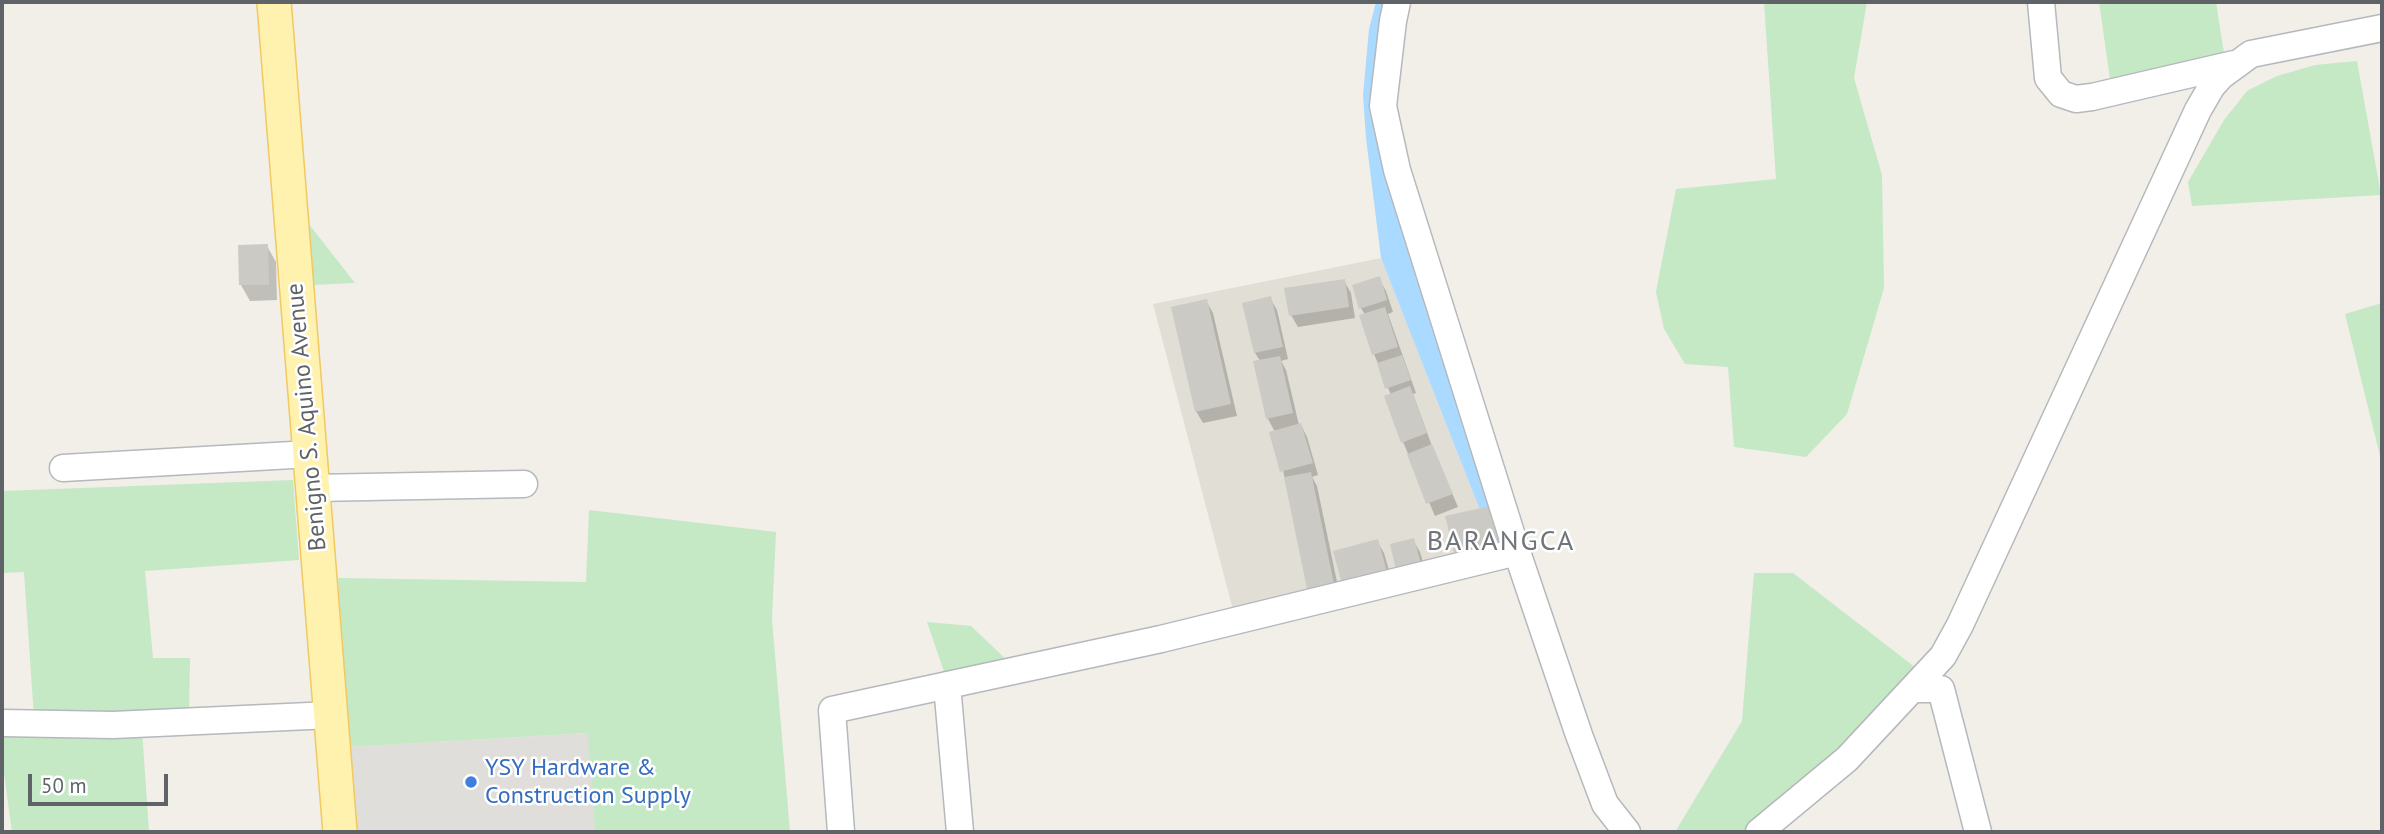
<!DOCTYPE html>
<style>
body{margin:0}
#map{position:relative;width:2384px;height:834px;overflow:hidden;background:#f1efe8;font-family:"PT Sans",sans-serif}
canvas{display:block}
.frame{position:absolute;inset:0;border:4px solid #5f6368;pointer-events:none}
.scale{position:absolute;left:28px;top:774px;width:140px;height:32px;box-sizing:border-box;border:4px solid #5f6368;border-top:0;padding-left:9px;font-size:21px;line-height:24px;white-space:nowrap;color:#5f6368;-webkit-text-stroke:5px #fff;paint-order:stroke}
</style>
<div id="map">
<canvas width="2384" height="834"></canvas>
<div class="frame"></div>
<div class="scale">50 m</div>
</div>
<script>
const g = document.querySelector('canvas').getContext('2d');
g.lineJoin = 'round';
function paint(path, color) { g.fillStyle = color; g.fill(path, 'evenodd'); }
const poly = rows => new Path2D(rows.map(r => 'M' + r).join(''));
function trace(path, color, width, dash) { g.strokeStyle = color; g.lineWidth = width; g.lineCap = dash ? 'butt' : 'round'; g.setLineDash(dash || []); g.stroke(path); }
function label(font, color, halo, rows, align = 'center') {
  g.font = font + ' "PT Sans",sans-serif'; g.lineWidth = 5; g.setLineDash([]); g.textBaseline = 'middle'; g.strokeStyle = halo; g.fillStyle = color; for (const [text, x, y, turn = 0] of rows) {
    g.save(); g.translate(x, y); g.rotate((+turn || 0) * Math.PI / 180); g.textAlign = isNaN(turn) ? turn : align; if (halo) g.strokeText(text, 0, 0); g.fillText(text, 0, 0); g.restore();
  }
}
const industrial = poly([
 [589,733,595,832,355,832,348,747]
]);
const education = poly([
 [1381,258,1494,546,1233,610,1153,304]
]);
const green = poly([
 [1764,2,1867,2,1854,78,1882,175,1884,288,1847,414,1806,457,1734,447,1728,367,1685,364,1664,329,1656,292,1676,189,1776,179],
 [2099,2,2216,2,2225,60,2111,86],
 [2357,61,2381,195,2192,206,2188,182,2224,120,2247,91,2277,76,2315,65],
 [308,223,355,283,313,285],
 [2382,303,2382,464,2345,314],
 [293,480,299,560,145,571,153,658,190,658,189,714,141,715,149,832,12,832,2,758,2,717,34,717,24,572,2,573,2,491],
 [589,510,776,532,772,619,790,832,595,832,588,733,348,747,338,578,586,582],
 [1754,573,1793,573,1916,668,1851,738,1746,832,1675,832,1742,721],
 [927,622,971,626,1012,665,947,680]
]);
const water = poly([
 [1376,2,1390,2,1374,112,1512,561,1494,546,1381,258,1366,138,1363,95,1369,29]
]);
const shadow = poly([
 [267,246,276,262,277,300,250,301,241,285],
 [1379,279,1386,291,1393,312,1388,314,1416,393,1413,394,1432,446,1458,507,1435,516,1403,442,1391,395,1374,354,1361,316,1365,315,1361,308],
 [1344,281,1351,293,1355,318,1298,327,1291,315],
 [1270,298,1277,310,1288,359,1281,361,1286,370,1299,425,1301,425,1307,437,1318,475,1312,477,1317,486,1340,596,1315,601,1308,589,1275,432,1268,419,1255,363,1261,362,1255,353],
 [1206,301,1213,313,1237,416,1203,423,1196,411],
 [1413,540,1420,552,1427,576,1405,582],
 [1377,541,1384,553,1393,584,1343,584]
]);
const building = poly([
 [268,244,269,285,239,285,238,245],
 [1380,276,1387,300,1359,309,1352,285],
 [1345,279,1349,307,1289,316,1284,288],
 [1271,296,1283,347,1254,353,1242,303],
 [1207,299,1231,404,1195,412,1171,307],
 [1385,307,1398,347,1372,355,1359,315],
 [1402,355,1411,380,1385,389,1377,363],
 [1280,356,1293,413,1266,419,1253,361],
 [1410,386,1427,433,1401,443,1384,396],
 [1301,423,1313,463,1280,472,1269,432],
 [1432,444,1453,494,1426,504,1407,454],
 [1311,472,1334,584,1307,589,1284,477],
 [1495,505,1507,543,1455,556,1445,516],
 [1414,538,1421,564,1396,570,1390,544],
 [1378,539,1387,572,1342,584,1333,551]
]);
const minor = poly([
 [1397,2,1393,21,1383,106,1397,170,1517,552,1579,735,1605,804,1627,832],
 [2041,2,2048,78,2061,94,2076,99,2092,97,2234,64],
 [63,468,310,454],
 [314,488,524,484],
 [947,685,960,832],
 [1913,689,1941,689,1978,832],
 [2,723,113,725,331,715],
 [841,832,832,710,1161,639,1517,552],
 [1759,832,1847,759,1943,656,1960,625,2198,110,2212,86,2221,76,2251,54,2382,28]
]);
const major = poly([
 [274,2,340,832]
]);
const markers = [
 [471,782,7,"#3f7fe0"]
];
const streetNames = [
 ["Benigno S. Aquino Avenue",307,417,-95]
];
const shopNames = [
 ["YSY Hardware &",485,768],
 ["Construction Supply",485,796]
];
const quarterNames = [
 ["BARANGCA",1501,542]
];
paint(industrial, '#e0deda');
paint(education, '#e1ded6');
paint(green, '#c5e8c5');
paint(water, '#aadaff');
paint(shadow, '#0003');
paint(building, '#cccac5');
trace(minor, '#b5b8bc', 29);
trace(major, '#f2c960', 36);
trace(minor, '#fff', 26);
trace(major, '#fff2af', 33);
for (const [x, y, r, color] of markers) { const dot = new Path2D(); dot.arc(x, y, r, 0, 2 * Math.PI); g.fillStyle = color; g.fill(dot); trace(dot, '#fff', 2.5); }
label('24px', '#5f6368', '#fff', streetNames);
label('24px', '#366cbe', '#fff', shopNames, 'left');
g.letterSpacing = '2px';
label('28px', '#70757a', '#fff', quarterNames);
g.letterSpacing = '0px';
</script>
